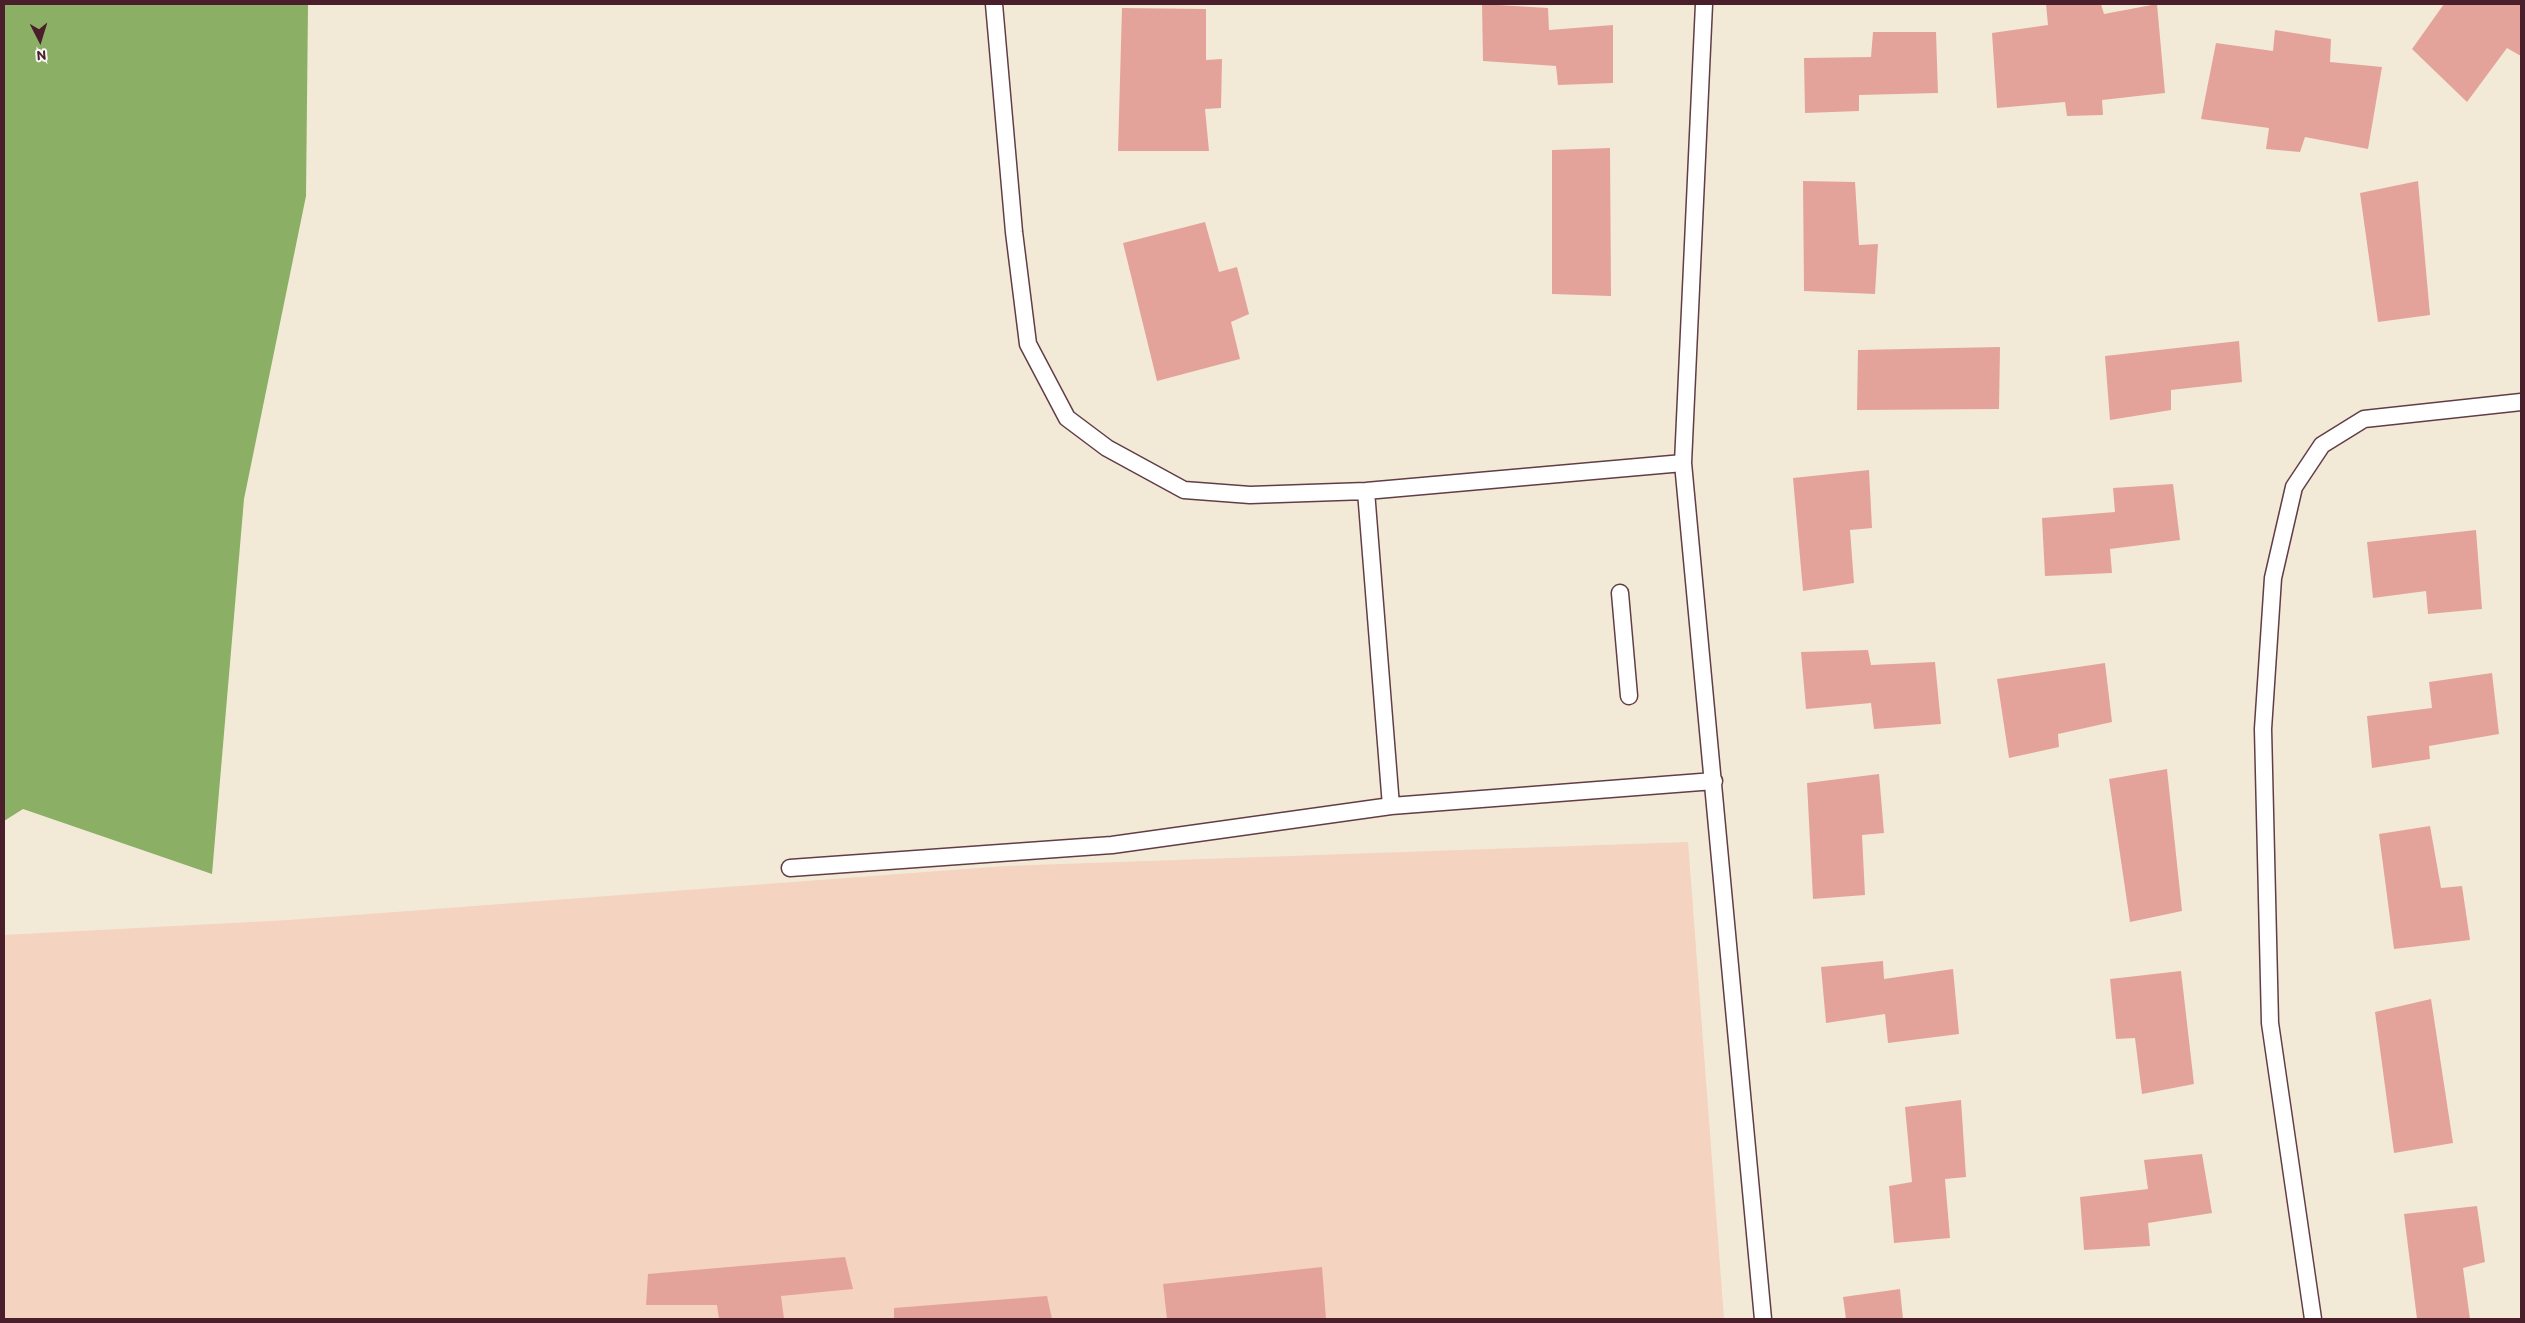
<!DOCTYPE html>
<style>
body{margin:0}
#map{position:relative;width:2525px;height:1323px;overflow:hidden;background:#f2ead7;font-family:Itim,sans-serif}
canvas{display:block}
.frame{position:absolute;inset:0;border:5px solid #4a1f2b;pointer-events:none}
.north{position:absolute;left:15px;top:15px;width:50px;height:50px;-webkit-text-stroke:4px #f6f6f2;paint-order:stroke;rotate:175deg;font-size:14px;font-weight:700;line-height:20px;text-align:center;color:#4a1f2b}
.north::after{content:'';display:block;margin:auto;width:18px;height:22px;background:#4a1f2b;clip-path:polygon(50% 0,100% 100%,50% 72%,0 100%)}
</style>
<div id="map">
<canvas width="2525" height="1323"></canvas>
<div class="frame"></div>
<div class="north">N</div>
</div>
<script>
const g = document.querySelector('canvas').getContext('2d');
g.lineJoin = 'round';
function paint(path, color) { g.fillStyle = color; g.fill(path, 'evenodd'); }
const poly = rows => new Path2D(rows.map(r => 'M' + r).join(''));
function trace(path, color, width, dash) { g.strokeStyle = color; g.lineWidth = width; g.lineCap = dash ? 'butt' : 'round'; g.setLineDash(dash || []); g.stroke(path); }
const built = poly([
 [1688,842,1724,1319,4,1319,4,935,289,920,1005,866]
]);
const forest = poly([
 [4,4,308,4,306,196,244,499,212,874,23,809,4,821]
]);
const building = poly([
 [1482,4,1548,8,1549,30,1613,25,1613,83,1558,85,1556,66,1483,61],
 [2046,4,2101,4,2104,14,2157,4,2165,93,2102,100,2103,115,2067,116,2065,102,1997,108,1992,33,2048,25],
 [2444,4,2521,4,2521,56,2507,48,2467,102,2412,49],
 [1122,8,1206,9,1206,60,1222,59,1221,108,1205,109,1209,151,1118,151],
 [2275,30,2331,39,2330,62,2382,67,2368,149,2305,137,2300,152,2266,149,2269,128,2201,119,2216,43,2273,51],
 [1873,32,1936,32,1938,93,1859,95,1859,111,1805,113,1804,58,1871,57],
 [1610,148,1611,296,1552,294,1552,150],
 [1803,181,1855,182,1859,245,1878,244,1875,294,1804,291],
 [2418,181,2430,315,2378,322,2360,193],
 [1205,222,1219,272,1237,267,1249,314,1231,322,1240,359,1157,381,1123,243],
 [2239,341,2242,382,2171,390,2171,410,2110,420,2105,356],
 [2000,347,1999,409,1857,410,1858,350],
 [1869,470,1872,528,1850,530,1854,583,1803,591,1793,478],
 [2173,484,2180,540,2110,549,2112,573,2045,576,2042,518,2115,512,2113,488],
 [2476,530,2482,609,2428,614,2426,591,2373,598,2367,542],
 [1868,650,1871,665,1935,662,1941,724,1874,729,1871,703,1806,709,1801,652],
 [2105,663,2112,722,2058,734,2059,747,2009,758,1997,679],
 [2492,673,2499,734,2429,746,2430,759,2372,768,2367,716,2432,708,2429,682],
 [2167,769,2182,911,2130,922,2109,779],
 [1879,774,1884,833,1862,835,1865,895,1813,899,1807,783],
 [2430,826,2441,888,2462,886,2470,940,2394,949,2379,834],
 [1883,961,1884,979,1953,969,1959,1034,1888,1043,1885,1014,1826,1023,1821,967],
 [2181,971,2194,1084,2142,1094,2135,1038,2116,1039,2110,979],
 [2431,999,2453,1143,2394,1153,2375,1012],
 [1961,1100,1966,1177,1945,1179,1950,1238,1894,1243,1889,1186,1912,1182,1905,1107],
 [2202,1154,2212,1213,2148,1223,2150,1246,2084,1250,2080,1197,2148,1189,2144,1160],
 [2477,1206,2485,1262,2463,1268,2470,1319,2417,1319,2404,1214],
 [845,1257,853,1289,781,1296,784,1319,719,1319,717,1305,646,1305,648,1274],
 [1322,1267,1326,1319,1167,1319,1163,1284],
 [1900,1289,1903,1319,1846,1319,1843,1297],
 [1047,1296,1052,1319,894,1319,894,1308]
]);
const lane = poly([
 [994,4,1014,232,1028,344,1067,418,1107,448,1184,490,1250,495,1366,491,1683,463],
 [1704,4,1683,463,1763,1319],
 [1366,491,1391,806],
 [1620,593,1629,696],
 [790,868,1112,845,1391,806,1714,781],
 [2313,1319,2270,1023,2263,729,2273,578,2294,487,2322,445,2364,419,2521,402]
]);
paint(built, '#f4d3c0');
paint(forest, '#8aaf65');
paint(building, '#e4a39a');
trace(lane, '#633d45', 19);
trace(lane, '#fff', 16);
</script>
